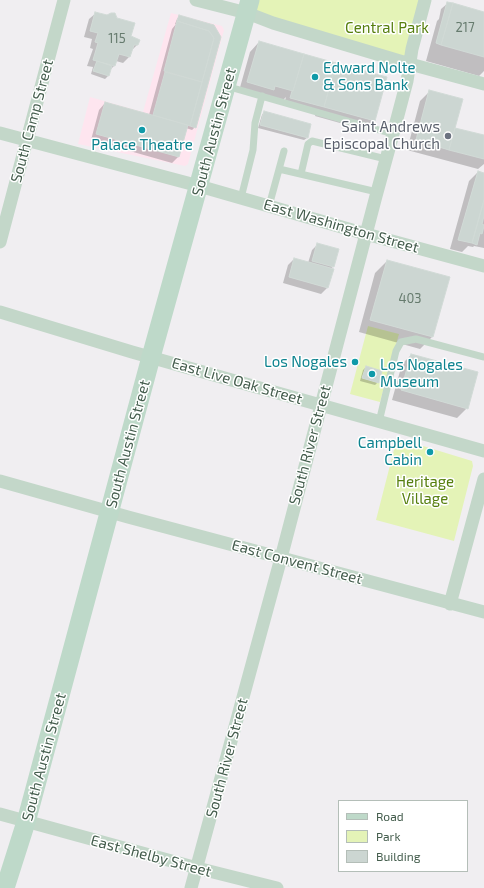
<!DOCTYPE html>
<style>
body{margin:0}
#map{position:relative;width:484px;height:888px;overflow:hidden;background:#f0eef1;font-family:"Exo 2",sans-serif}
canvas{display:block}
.legend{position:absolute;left:338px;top:800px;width:130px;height:72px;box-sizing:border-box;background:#fff;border:1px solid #b4beb8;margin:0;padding:5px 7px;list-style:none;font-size:12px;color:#445d4d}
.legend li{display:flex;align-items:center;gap:8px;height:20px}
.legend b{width:20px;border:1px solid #b4beb8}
</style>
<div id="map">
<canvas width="484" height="888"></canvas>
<ul class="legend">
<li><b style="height:5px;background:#bed9c9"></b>Road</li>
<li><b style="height:11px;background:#e4f3b7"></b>Park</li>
<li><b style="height:11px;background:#ccd6d2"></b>Building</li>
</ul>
</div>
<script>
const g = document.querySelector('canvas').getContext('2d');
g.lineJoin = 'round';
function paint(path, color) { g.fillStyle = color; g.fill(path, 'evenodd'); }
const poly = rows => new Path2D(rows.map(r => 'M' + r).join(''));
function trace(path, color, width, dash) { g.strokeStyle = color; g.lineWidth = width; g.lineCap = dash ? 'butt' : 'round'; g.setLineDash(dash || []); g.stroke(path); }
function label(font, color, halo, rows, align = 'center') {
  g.font = font + ' "Exo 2",sans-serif'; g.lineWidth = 3; g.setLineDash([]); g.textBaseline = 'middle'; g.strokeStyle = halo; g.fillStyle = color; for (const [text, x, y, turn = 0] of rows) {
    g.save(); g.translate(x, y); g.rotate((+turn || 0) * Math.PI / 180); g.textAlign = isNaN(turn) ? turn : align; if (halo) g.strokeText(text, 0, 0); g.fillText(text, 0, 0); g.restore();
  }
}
const commercial = poly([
 [171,13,222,26,224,30,188,164,185,166,78,144,90,97,143,112]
]);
const green = poly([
 [250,0,425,0,410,64,247,13],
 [368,326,399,334,380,402,350,394],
 [397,438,472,461,473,466,454,541,376,520]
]);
const shadow = poly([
 [448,3,484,13,484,71,479,76,426,61,437,21,439,19,441,9],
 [96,13,130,36,137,45,131,51,129,57,123,63,116,61,114,66,110,70,108,76,105,79,91,74,93,67,87,66,93,49,90,48,92,39,84,37,89,19],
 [180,16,213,26,195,127,192,130,186,128,179,156,172,163,91,140,99,110,105,103,149,115,172,29,176,24,175,24,177,19],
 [259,42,374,121,365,130,315,116,316,113,284,104,286,97,283,100,239,91,250,52],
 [430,91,454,128,484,136,484,164,478,169,407,150,420,101],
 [264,112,307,138,304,140,258,128,262,115],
 [478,172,484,174,484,248,474,246,473,247,468,246,462,252,450,249,469,181],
 [318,244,333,267,330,269,332,270,327,288,321,294,283,283,288,265,294,259,308,263,312,250],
 [387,261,448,278,432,337,420,349,359,332,375,273],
 [411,355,467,408,457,418,392,400,402,364],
 [366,367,378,382,375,385,360,381,363,370]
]);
const building = poly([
 [447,2,453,3,441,45,436,43,447,2],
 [453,3,484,12,484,57,441,45,453,3],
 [95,12,107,15,111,13,115,13,117,18,135,23,131,36,140,40,138,45,134,45,130,57,119,54,115,66,93,60,98,43,95,42,98,33,90,31,95,12],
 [179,15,214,25,221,37,196,128,190,126,214,38,209,31,177,21,179,15],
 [177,21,209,31,214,38,202,82,164,71,177,21],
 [259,41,304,54,293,91,275,86,274,90,247,82,259,41],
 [304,54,336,63,324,107,290,98,292,91,293,91,304,54],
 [97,61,112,66,109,76,93,71,97,61],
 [336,63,387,77,375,121,324,107,336,63],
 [165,72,202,82,190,126,153,115,165,72],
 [429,90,463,99,449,150,416,140,429,90],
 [105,102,188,125,179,157,96,134,105,102],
 [264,111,311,124,308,138,260,125,264,111],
 [455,128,484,135,484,159,449,150,455,128],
 [478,171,484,173,484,200,472,243,458,240,478,171],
 [484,200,484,216,482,224,484,225,484,226,482,234,480,233,477,245,472,243,484,200],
 [317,243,339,249,334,267,312,261,317,243],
 [294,258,334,269,328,288,289,277,294,258],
 [387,260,450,277,433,337,370,320,387,260],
 [411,354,478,372,468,409,401,390,411,354],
 [366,366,382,371,379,383,362,378,366,366]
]);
const lane = poly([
 [226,86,393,134],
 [279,169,377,192],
 [301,174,308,144,312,141,386,159],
 [241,198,253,150,255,123,262,96],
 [269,206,284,151],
 [379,422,396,351,401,342,416,339,484,357]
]);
const street = poly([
 [196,0,247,13,273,23,410,64,484,84],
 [0,133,199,186,366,234,484,266],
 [0,242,64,0],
 [0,312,132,352,484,451],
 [0,481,128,517,484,612],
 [450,604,484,479],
 [0,814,197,868,277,888],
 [191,888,281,558,376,196,393,134,407,81,412,49,425,0]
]);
const secondary = poly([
 [5,888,26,822,151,357,250,0]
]);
const markers = [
 [315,77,4,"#0f9aa8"],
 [142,130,4,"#0f9aa8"],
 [448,136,4,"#6b7280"],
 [355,362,4,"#0f9aa8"],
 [372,374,4,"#0f9aa8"],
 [430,452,4,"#0f9aa8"]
];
const numberNames = [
 ["217",465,28],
 ["115",117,39],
 ["403",410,299]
];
const parkNames = [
 ["Central Park",387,28],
 ["Heritage",425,482],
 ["Village",425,499]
];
const cultureNames = [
 ["Edward Nolte",323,68],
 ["& Sons Bank",323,85],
 ["Palace Theatre",142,145,"center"],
 ["Los Nogales",347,362,"right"],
 ["Los Nogales",380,365],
 ["Museum",380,382],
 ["Campbell",422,443,"right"],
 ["Cabin",422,460,"right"]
];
const streetNames = [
 ["South Camp Street",32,121,-75],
 ["South Austin Street",214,132,-75],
 ["East Washington Street",341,226,16],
 ["East Live Oak Street",237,381,16],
 ["South Austin Street",128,444,-75],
 ["South River Street",310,445,-75],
 ["East Convent Street",297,562,15],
 ["South Austin Street",44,757,-75],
 ["South River Street",227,758,-75],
 ["East Shelby Street",151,856,15]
];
const worshipNames = [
 ["Saint Andrews",440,127],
 ["Episcopal Church",440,144]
];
paint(commercial, '#fee5ef');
paint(green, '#e4f3b7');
paint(shadow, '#0003');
paint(building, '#ccd6d2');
trace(building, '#d1dad6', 1);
trace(lane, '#c3d7c9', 7);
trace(street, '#c3d7c9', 13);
trace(secondary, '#bed9c9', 19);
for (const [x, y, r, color] of markers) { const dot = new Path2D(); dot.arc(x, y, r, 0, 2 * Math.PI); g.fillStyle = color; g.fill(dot); trace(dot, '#fff', 1.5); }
label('13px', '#667b6e', null, numberNames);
label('15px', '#567f0e', '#fff', parkNames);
label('15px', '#0d838f', '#fff', cultureNames, 'left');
label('15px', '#445d4d', '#fff', streetNames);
label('15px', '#5b616d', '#fff', worshipNames, 'right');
</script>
